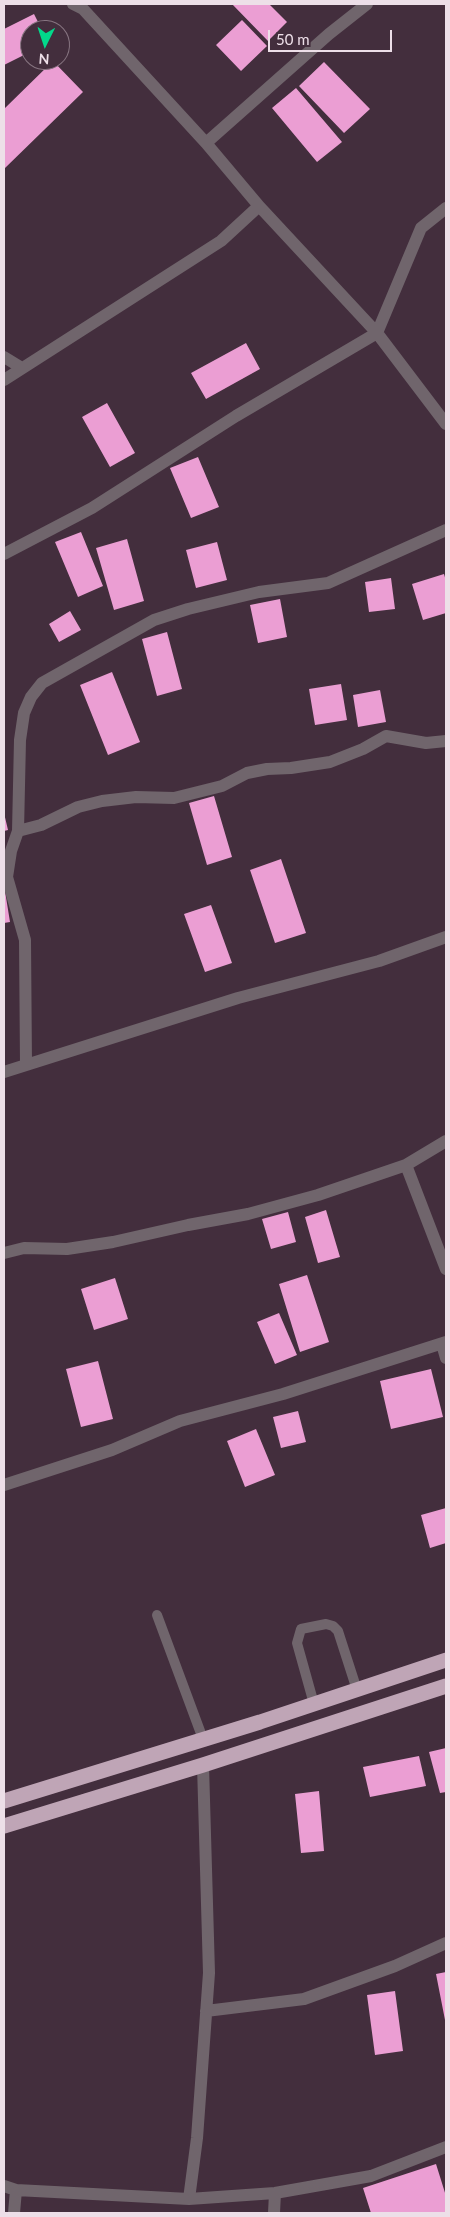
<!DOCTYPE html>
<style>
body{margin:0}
#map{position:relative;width:450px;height:2217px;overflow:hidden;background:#432e3d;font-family:Lato,sans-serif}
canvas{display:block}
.frame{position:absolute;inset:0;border:5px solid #eddfe8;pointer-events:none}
.north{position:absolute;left:20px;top:20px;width:50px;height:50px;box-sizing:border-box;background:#432e3d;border:1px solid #877581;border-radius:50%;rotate:184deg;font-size:14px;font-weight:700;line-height:20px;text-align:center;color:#eddfe8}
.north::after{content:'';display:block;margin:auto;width:18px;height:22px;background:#02d98b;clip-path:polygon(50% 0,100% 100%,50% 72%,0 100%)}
.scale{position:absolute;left:268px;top:30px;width:124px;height:22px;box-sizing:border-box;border:2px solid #eddfe8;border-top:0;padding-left:6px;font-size:15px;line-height:18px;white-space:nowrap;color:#eddfe8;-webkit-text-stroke:4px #432e3d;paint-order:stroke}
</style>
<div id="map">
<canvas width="450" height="2217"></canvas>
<div class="frame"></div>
<div class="north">N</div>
<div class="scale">50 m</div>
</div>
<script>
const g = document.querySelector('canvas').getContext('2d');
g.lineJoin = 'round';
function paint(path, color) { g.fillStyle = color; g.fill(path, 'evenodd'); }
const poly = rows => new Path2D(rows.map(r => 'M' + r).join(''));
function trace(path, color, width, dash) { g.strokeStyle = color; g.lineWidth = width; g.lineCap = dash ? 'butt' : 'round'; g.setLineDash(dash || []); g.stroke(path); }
const building = poly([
 [232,4,269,4,287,22,268,41],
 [34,14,42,30,30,30,30,52,4,65,4,29],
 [242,20,267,46,241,71,216,45],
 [53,61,83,92,4,169,4,109],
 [324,62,370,109,344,133,299,86],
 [296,88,342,142,317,162,272,108],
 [246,343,260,369,206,399,191,373],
 [107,403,135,453,110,467,82,417],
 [198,457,219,507,191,518,170,468],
 [81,532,103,586,78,597,55,542],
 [127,539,144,601,114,610,96,548],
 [217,542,227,580,196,588,186,550],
 [444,574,446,581,446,613,423,620,412,584],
 [391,578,395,609,369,612,365,582],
 [280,599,287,637,258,643,250,605],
 [70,611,81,630,59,642,49,624],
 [167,632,182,689,157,696,142,639],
 [112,672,140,742,108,755,80,685],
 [341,684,347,720,315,725,309,689],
 [380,690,386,722,358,727,353,695],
 [214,796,232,857,207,865,189,803],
 [4,813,8,830,4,831],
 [281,859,306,933,275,943,250,870],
 [4,891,5,891,10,922,4,923],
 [211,905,232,963,205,972,184,914],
 [326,1210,340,1257,318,1263,305,1217],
 [288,1212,296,1242,271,1249,262,1219],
 [307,1275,329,1342,300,1352,279,1284],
 [115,1278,128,1319,94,1330,81,1289],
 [279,1313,297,1355,275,1364,257,1322],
 [98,1361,113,1419,81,1427,66,1369],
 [431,1369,443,1417,391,1429,380,1381],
 [298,1411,306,1442,281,1448,273,1417],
 [256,1429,275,1475,245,1487,227,1441],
 [446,1508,446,1543,430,1548,421,1515],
 [446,1748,446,1792,440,1793,429,1752],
 [419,1756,426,1786,370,1797,363,1767],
 [319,1791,324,1851,301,1853,295,1794],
 [446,1972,446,2020,445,2020,436,1974],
 [395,1991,403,2051,375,2055,367,1995],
 [436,2164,446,2196,446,2213,371,2213,363,2188]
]);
const lane = poly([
 [157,1615,203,1739],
 [314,1704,297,1643,301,1629,326,1624,333,1626,338,1631,357,1690]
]);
const street = poly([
 [73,4,83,9,206,143,259,206,377,333,446,424],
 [206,143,329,34,367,4],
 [4,357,22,368],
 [4,380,221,241,259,206],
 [4,554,92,508,236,416,377,333,421,228,446,208],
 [18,831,41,825,78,807,102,801,136,797,174,798,222,786,247,773,267,769,291,768,330,762,363,749,386,736,426,743,446,741],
 [26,1065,25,940,7,877,11,851,18,831,20,740,24,713,31,697,42,683,154,620,188,609,259,592,328,583,446,530],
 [4,1072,238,998,379,961,446,937],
 [406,1165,446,1269],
 [4,1253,24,1248,67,1249,113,1242,188,1225,248,1214,318,1195,406,1165,446,1141],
 [442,1344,446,1358],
 [4,1485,112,1450,180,1421,283,1394,446,1342],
 [206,2011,304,1999,395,1966,446,1943],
 [4,2186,16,2190,189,2199,275,2193,371,2176,446,2147],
 [189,2199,197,2138,209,1973,203,1765],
 [14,2213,16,2190],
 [274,2213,275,2193]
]);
const highway = poly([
 [4,1801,260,1722,446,1660],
 [4,1826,203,1765,446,1686]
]);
paint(building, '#eb9ed3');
trace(lane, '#70656c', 10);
trace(street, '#70656c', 12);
trace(highway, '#bfa5b6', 15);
</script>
